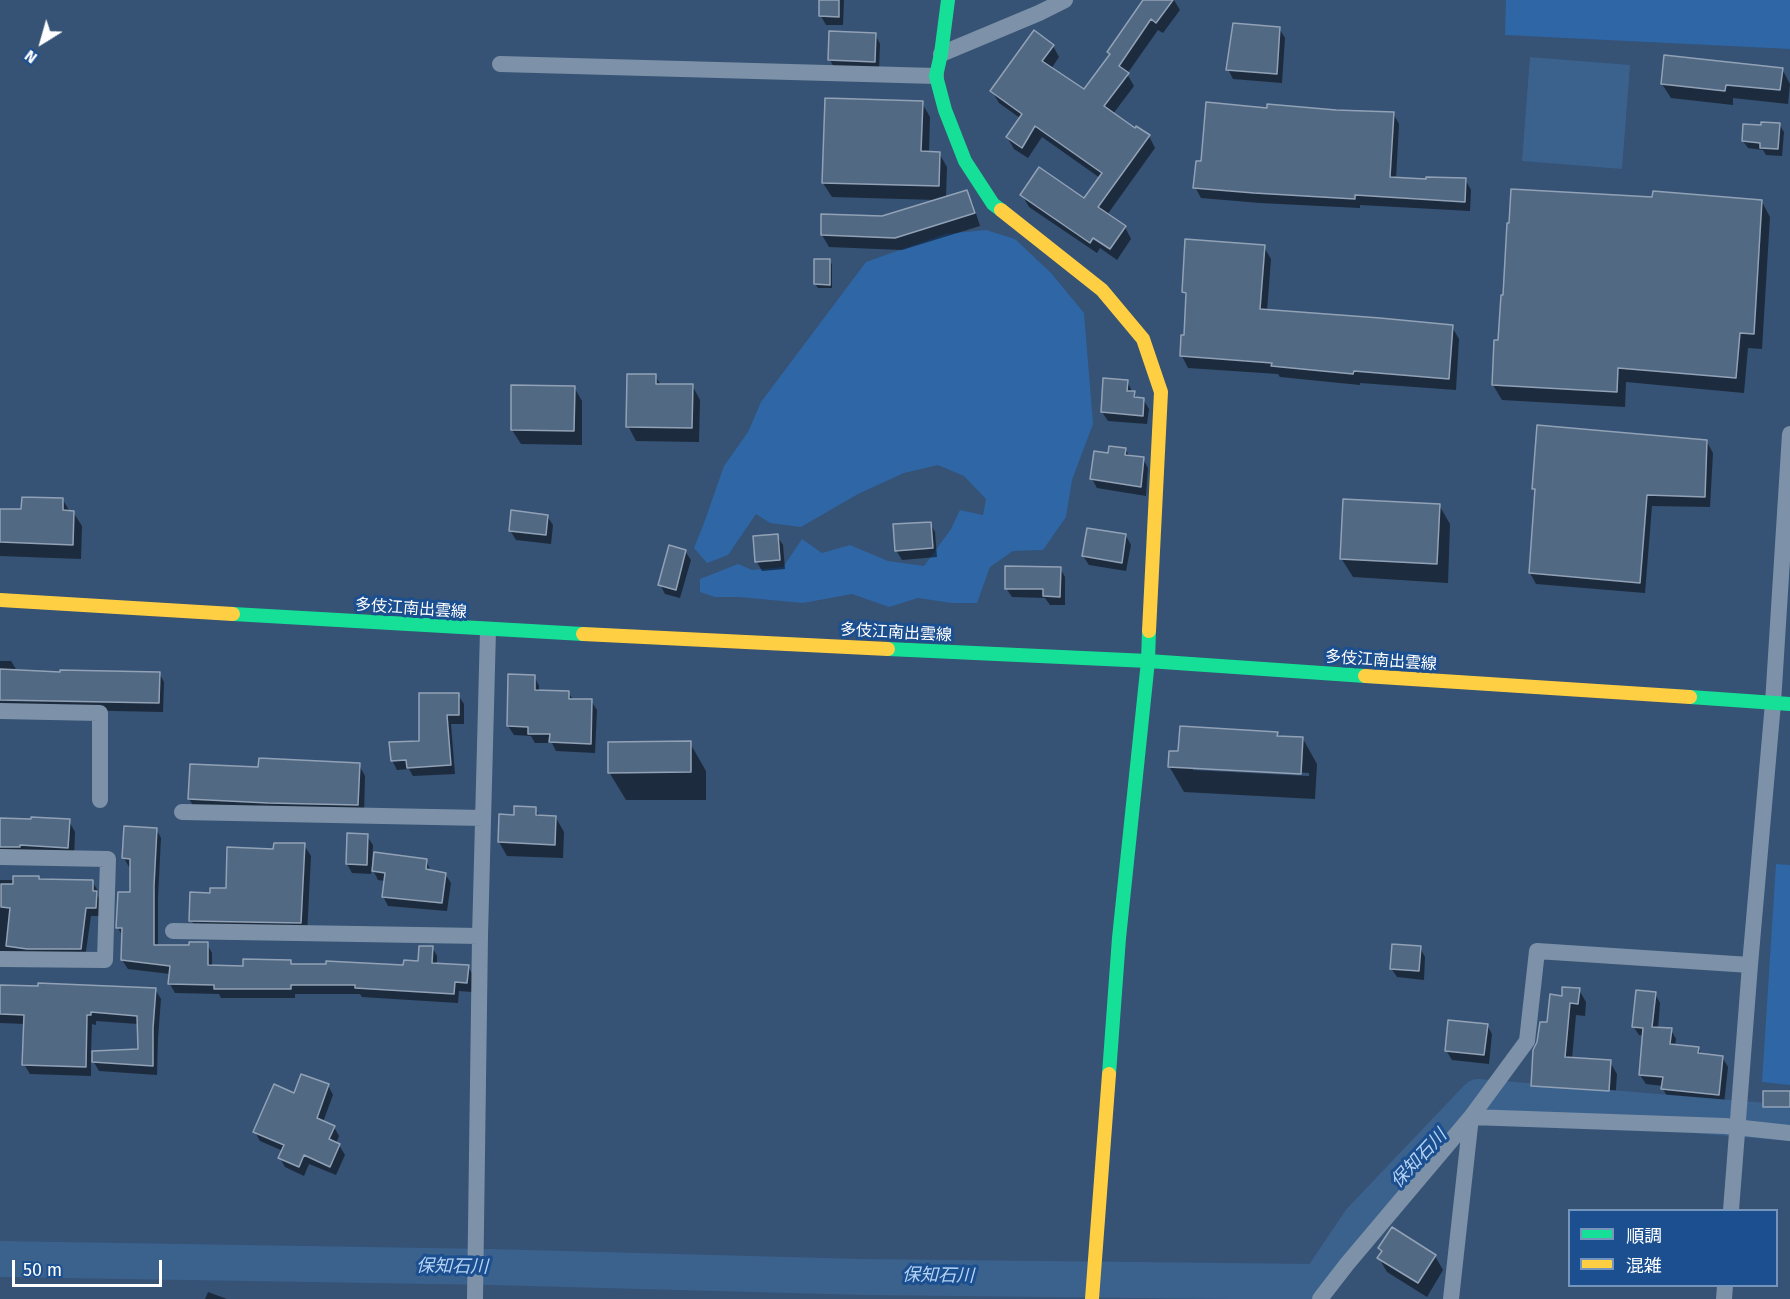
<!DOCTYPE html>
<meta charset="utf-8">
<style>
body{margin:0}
#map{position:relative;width:1790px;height:1299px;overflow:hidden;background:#365274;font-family:"Fira Sans","Noto Sans JP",sans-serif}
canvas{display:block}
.legend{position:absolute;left:1568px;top:1209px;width:210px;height:78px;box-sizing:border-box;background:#1b4f8f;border:2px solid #7695bc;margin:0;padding:8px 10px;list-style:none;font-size:18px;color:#fff}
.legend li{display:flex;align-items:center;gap:12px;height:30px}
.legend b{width:30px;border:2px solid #7695bc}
.north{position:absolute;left:12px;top:12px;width:60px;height:60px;-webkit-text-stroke:4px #1b4f8f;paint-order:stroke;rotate:217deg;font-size:16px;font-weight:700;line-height:24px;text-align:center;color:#fff}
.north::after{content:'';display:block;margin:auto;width:21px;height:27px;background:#fff;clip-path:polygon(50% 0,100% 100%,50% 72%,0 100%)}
.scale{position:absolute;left:12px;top:1260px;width:150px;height:27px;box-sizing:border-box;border:3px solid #fff;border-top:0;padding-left:8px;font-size:18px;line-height:21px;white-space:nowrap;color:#fff;-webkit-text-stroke:4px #1b4f8f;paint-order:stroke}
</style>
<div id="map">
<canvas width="1790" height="1299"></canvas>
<ul class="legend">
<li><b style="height:8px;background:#16e098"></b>順調</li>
<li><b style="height:8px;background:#ffcf43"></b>混雑</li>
</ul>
<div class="north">N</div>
<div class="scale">50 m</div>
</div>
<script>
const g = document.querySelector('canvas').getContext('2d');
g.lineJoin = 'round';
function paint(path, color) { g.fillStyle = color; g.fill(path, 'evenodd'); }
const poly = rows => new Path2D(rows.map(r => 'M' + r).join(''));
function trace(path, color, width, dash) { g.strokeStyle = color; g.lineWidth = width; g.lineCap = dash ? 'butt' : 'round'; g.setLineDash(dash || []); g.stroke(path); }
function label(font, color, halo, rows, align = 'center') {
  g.font = font + ' "Fira Sans","Noto Sans JP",sans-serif'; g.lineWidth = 6; g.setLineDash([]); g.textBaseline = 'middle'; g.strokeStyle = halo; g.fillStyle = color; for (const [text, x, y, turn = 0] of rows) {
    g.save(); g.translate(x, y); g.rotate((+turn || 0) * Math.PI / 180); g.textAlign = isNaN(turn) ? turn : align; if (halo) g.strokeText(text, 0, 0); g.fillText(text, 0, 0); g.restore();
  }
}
const green = poly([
 [1506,0,1790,0,1790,49,1505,35],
 [986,230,1015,239,1051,273,1084,313,1093,424,1072,480,1066,517,1043,550,1013,551,990,567,977,603,951,603,918,598,889,607,852,594,803,603,739,597,715,597,700,592,700,579,738,564,752,570,783,567,802,539,822,553,850,545,888,561,924,566,951,529,960,510,983,515,986,499,964,476,938,465,904,473,858,494,801,527,770,523,756,514,728,555,707,563,694,548,704,523,724,466,748,432,761,402,866,262,945,234],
 [1776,864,1790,865,1790,1085,1762,1082]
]);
const water = poly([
 [1530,57,1630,65,1622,169,1522,161]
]);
const shadow = poly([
 [821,0,844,0,843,25,826,25,821,16],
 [1145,0,1174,0,1180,10,1163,33,1158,30,1127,74,1134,86,1113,114,1135,130,1149,136,1155,148,1107,215,1125,227,1131,239,1117,260,1100,248,1097,253,1029,207,1022,195,1084,200,1100,178,1042,137,1028,158,1014,149,1007,137,1020,118,999,103,992,91,1053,46,1059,57,1051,69,1084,92,1111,56,1109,52],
 [1279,28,1285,38,1282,83,1233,79,1228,69],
 [875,34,880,44,879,71,835,69,830,60],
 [1782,69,1790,84,1788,104,1733,98,1733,105,1671,98,1662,84],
 [922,103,930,117,929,153,939,153,947,167,946,198,966,192,973,204,980,226,902,250,829,247,822,235,937,200,832,197,823,183],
 [1268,109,1393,113,1399,124,1396,178,1427,180,1465,179,1471,190,1470,211,1360,205,1360,208,1260,203,1201,198,1195,187,1202,163],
 [1779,124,1784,132,1782,156,1766,155,1763,150,1748,148,1743,141,1763,127],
 [1762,202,1770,217,1762,349,1748,348,1744,393,1626,382,1625,407,1502,400,1493,385,1500,342],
 [1264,247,1271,259,1267,311,1452,327,1459,339,1456,390,1360,383,1360,385,1280,377,1278,374,1188,368,1182,356,1185,336,1187,299,1184,292],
 [830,260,832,265,832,288,818,288,815,284],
 [655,376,661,385,692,385,700,400,699,442,636,441,628,426],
 [1127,381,1133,393,1138,399,1143,399,1149,409,1147,424,1108,421,1102,412],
 [574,387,582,401,582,445,521,444,512,430],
 [1707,442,1713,453,1710,507,1652,506,1645,593,1536,584,1530,573,1536,493,1534,489],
 [1125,449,1130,457,1143,459,1148,468,1146,496,1097,488,1092,479,1109,455],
 [63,500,70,512,73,512,82,526,81,559,0,556,0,510,23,511],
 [1439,505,1450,524,1448,583,1353,577,1341,558],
 [547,516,553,525,551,544,516,540,510,530],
 [930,523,935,532,937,557,902,560,896,550],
 [777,536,783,545,785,569,762,571,757,562],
 [1126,536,1131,545,1126,571,1089,565,1083,556],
 [685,551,691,560,680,598,665,594,660,584],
 [1060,568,1065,577,1065,605,1050,605,1045,598,1012,597,1006,588],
 [0,661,11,661,17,671,62,674,159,673,164,682,163,712,16,709,0,712],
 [534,676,539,686,539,691,569,693,573,700,591,701,597,710,595,753,556,751,552,743,535,743,531,736,514,735,508,726],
 [458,695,464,704,464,724,451,724,455,774,413,776,409,769,397,770,392,760,420,742],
 [1277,733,1279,738,1303,739,1317,764,1315,799,1184,792,1169,766,1180,753],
 [1193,767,1309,773,1309,776,1193,770],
 [690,743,706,771,706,800,626,800,609,772],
 [359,765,365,776,364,816,196,810,189,799,260,769],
 [535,809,540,817,556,818,564,832,563,858,507,856,499,842,515,816],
 [0,819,69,821,75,832,74,858,0,857],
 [156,829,161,838,158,897,158,946,190,947,207,944,212,953,212,967,245,967,290,961,292,965,405,966,419,962,432,947,437,956,437,964,468,966,473,976,472,992,459,991,458,1003,362,997,360,994,295,994,295,998,221,998,219,994,175,993,170,984,170,974,128,969,122,960,123,937,118,928,132,894,132,867,129,867,124,858],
 [367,836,373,845,372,865,426,860,431,872,445,874,451,883,447,911,388,906,383,896,385,881,378,880,372,868,371,874,352,873,347,864],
 [304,845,311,856,307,934,198,932,191,920,211,894,228,890,275,850],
 [0,880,92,881,98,891,98,896,101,902,101,916,91,916,85,958,0,954],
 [1420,948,1425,957,1424,980,1397,977,1391,968],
 [0,986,155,989,161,999,158,1038,157,1075,99,1071,91,1057,91,1076,30,1074,24,1064,25,1024,0,1023],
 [96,1021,138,1024,139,1050,91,1053,92,1024,96,1025],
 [1579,990,1586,1002,1585,1016,1576,1015,1572,1059,1610,1062,1617,1074,1615,1103,1539,1098,1532,1085,1549,1024,1563,997],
 [1655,994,1660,1003,1658,1029,1671,1030,1676,1039,1675,1046,1698,1048,1702,1055,1722,1057,1728,1067,1724,1104,1668,1098,1663,1089,1663,1086,1646,1084,1640,1075,1644,1036,1639,1035,1633,1026],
 [1487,1025,1492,1034,1489,1064,1452,1060,1446,1050],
 [328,1085,333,1095,323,1122,334,1127,339,1136,336,1144,339,1145,345,1155,336,1175,309,1164,304,1176,285,1167,280,1158,283,1151,260,1141,255,1132,295,1095],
 [1790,1092,1790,1116,1770,1116,1765,1106],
 [1380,1249,1435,1256,1443,1270,1427,1297,1387,1272,1379,1258,1382,1253],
 [208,1292,227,1299,205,1299]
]);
const river = poly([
 [0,1259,491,1267,863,1277,1319,1282,1360,1221,1478,1097,1790,1123]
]);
const building = poly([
 [819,0,839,0,839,17,819,16,819,0],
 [1143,0,1173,0,1156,23,1151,19,1119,66,1129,73,1104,106,1135,128,1136,126,1150,135,1098,207,1126,226,1110,249,1093,238,1090,243,1020,195,1039,167,1084,198,1102,173,1035,126,1022,148,1006,137,1022,114,990,91,1034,30,1054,45,1042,61,1084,89,1110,54,1107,52,1143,0],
 [1233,23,1280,27,1277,74,1226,70,1233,23],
 [829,31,876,33,875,62,828,60,829,31],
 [1664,55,1783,68,1780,90,1726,85,1725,91,1661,84,1664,55],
 [825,98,923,101,921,151,940,152,939,186,822,183,825,98],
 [1206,102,1267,108,1267,104,1336,110,1394,112,1390,177,1426,179,1426,177,1466,178,1465,202,1355,195,1355,199,1254,193,1193,188,1196,161,1201,161,1206,102],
 [1761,122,1780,123,1778,149,1760,148,1760,143,1742,141,1743,124,1761,125,1761,122],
 [1511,189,1652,197,1653,191,1762,200,1754,334,1740,333,1736,378,1618,368,1617,392,1492,385,1494,340,1498,340,1501,295,1503,295,1507,223,1509,223,1511,189],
 [967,190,975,213,895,238,821,235,821,214,882,216,967,190],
 [1185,239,1265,245,1260,309,1380,318,1453,325,1449,379,1354,371,1353,374,1271,366,1272,363,1180,356,1181,335,1184,335,1186,293,1182,292,1185,239],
 [814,259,830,259,830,285,814,284,814,259],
 [627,374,656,374,656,384,693,384,692,428,626,427,627,374],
 [1103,378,1128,380,1127,391,1135,391,1134,397,1144,398,1143,416,1101,412,1103,378],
 [511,385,575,386,574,431,511,430,511,385],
 [1537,425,1707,440,1705,497,1647,495,1640,583,1529,573,1535,489,1532,489,1537,425],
 [1109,446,1126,448,1125,455,1144,457,1141,487,1090,479,1094,451,1108,453,1109,446],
 [22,497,63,498,63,510,74,511,73,545,0,542,0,509,21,509,22,497],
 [1343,499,1440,504,1437,564,1340,559,1343,499],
 [511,510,548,515,546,535,509,531,511,510],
 [931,522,933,548,895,551,893,524,931,522],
 [1087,528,1126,534,1122,563,1082,556,1087,528],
 [778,534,780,560,755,562,753,536,778,534],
 [669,545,686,550,676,590,658,585,669,545],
 [1005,566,1061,567,1060,597,1043,596,1043,589,1005,589,1005,566],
 [0,669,60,672,60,670,160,672,159,703,0,700,0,669],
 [508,674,535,675,535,690,569,691,569,699,592,699,591,744,549,742,550,734,528,734,528,727,507,726,508,674],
 [419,693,459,693,459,715,447,715,451,765,407,768,406,760,391,761,389,742,419,741,419,693],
 [1180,726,1278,732,1277,736,1303,737,1301,774,1168,767,1169,751,1178,751,1180,726],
 [691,741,691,772,608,773,608,742,691,741],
 [259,758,360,763,358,805,268,803,188,799,190,764,258,767,259,758],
 [514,806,536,807,536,815,556,816,555,845,498,842,499,814,514,815,514,806],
 [31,817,70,819,68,848,20,845,20,847,0,847,0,818,31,819,31,817],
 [124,826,157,828,154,886,154,945,189,945,189,942,208,942,208,965,243,966,243,959,291,960,291,964,326,964,326,961,403,965,404,960,418,961,419,946,433,946,432,963,469,965,467,983,455,982,454,994,355,988,355,985,291,985,291,989,214,989,214,985,168,984,170,966,121,960,122,928,116,928,118,892,130,892,130,859,122,858,124,826],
 [347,833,368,834,367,865,346,864,347,833],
 [274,843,305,843,301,923,189,921,190,892,210,893,210,888,226,888,227,847,273,849,274,843],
 [374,852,427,859,426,869,446,873,442,903,382,897,385,873,372,871,374,852],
 [13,876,39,876,39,879,93,880,93,891,97,891,96,908,86,908,81,949,27,949,6,946,10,908,1,907,1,884,13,884,13,876],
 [1392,944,1421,946,1419,971,1390,969,1392,944],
 [38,983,156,988,153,1028,153,1066,92,1062,92,1051,138,1049,137,1016,91,1012,91,1015,87,1015,86,1067,22,1065,24,1015,0,1014,0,985,38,986,38,983],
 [1562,987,1580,988,1578,1004,1570,1003,1565,1057,1611,1060,1609,1091,1531,1086,1533,1050,1537,1042,1540,1022,1547,1022,1550,994,1562,996,1562,987],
 [1636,990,1656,992,1652,1027,1672,1028,1670,1044,1699,1047,1698,1053,1723,1056,1719,1095,1661,1089,1663,1077,1639,1075,1643,1028,1632,1027,1636,990],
 [1448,1020,1488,1024,1484,1055,1445,1051,1448,1020],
 [301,1074,329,1084,317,1118,335,1126,329,1139,340,1144,330,1167,304,1155,299,1167,278,1158,284,1145,253,1132,274,1084,294,1093,301,1074],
 [1763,1091,1790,1091,1790,1107,1763,1107,1763,1091],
 [1392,1227,1436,1255,1418,1283,1377,1258,1382,1251,1378,1248,1392,1227]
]);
const street = poly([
 [941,54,1039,13,1065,0],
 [500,64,936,76],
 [0,711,100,713,100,800],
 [182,812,483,818],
 [0,857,108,859,105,960,0,959],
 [173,931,480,936],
 [1471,1117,1725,1126,1790,1133],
 [1731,1210,1750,965,1773,703,1790,434],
 [475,1299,480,936,488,630],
 [1320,1299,1347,1264,1471,1117,1527,1041,1537,951,1750,965],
 [1451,1299,1471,1117],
 [1724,1299,1725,1286]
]);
const fast = poly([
 [948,0,941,54,936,76,945,110,965,161,993,204,1001,210],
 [233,614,583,634],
 [888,649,1148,661,1365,676],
 [1690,697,1790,704],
 [1109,1074,1119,938,1148,661,1149,631]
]);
const slow = poly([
 [1001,210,1102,290,1143,339,1161,392,1149,631],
 [0,600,233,614],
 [583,634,888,649],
 [1365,676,1690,697],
 [1092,1299,1109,1074]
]);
const streetNames = [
 ["多伎江南出雲線",411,609,4],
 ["多伎江南出雲線",896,633,3],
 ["多伎江南出雲線",1381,661,4]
];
const waterNames = [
 ["保知石川",1419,1159,-47],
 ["保知石川",452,1267,1],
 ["保知石川",938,1276,1]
];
paint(green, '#2f66a5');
paint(water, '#3b618d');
paint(shadow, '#0007');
trace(river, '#3b618d', 36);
paint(building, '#526984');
trace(building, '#92a2b6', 1.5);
trace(street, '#7d92a8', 16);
trace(fast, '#16e098', 14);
trace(slow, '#ffcf43', 14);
label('16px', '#fff', '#1b4f8f', streetNames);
label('italic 18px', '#b5d3f5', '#1b4f8f', waterNames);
</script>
